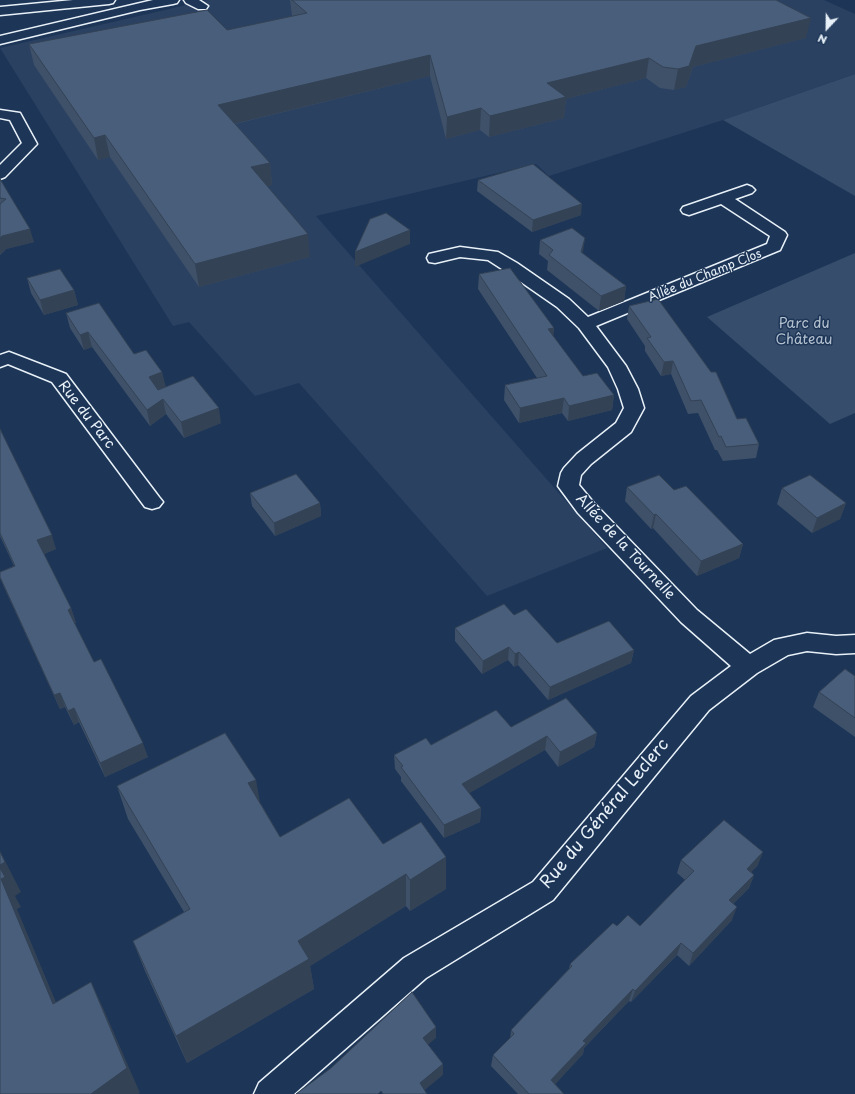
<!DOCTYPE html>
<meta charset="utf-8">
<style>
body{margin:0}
#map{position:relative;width:855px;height:1094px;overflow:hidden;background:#1d3557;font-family:"Playpen Sans",sans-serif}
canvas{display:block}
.north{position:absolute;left:807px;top:8px;width:40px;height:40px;-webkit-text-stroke:3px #1d3557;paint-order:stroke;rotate:202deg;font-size:11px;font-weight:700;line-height:16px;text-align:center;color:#e8f1f8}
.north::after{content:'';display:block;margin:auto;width:14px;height:18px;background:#e8f1f8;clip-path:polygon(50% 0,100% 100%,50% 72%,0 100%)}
</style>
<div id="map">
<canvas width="855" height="1094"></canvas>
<div class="north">N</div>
</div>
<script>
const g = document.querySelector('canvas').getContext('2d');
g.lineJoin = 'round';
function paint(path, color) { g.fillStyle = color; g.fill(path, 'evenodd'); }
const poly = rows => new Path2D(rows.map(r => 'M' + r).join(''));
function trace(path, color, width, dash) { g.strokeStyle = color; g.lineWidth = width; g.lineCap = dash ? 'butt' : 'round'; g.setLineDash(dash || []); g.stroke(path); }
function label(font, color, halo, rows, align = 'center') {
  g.font = font + ' "Playpen Sans",sans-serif'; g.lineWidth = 3; g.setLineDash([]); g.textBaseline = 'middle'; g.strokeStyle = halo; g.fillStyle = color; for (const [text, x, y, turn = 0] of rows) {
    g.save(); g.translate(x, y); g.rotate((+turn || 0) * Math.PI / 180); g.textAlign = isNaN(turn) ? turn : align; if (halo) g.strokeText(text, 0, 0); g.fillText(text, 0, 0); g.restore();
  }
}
const built = poly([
 [208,0,824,0,855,14,855,74,723,120,549,176,536,164,316,216,607,548,487,596,299,383,255,396,189,322,173,326,0,48]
]);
const green = poly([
 [855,74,855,196,723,120],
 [855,253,855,413,830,424,707,317]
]);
const minor = poly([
 [73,0,115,0,113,3,109,4,0,15,0,7,73,0],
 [153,0,179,0,177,3,173,4,140,10,0,44,0,36,153,0],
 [184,0,199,0,208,6,206,9,198,9,186,3,184,0],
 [0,110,20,113,37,144,5,177,0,179,0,165,22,143,10,120,0,118,0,110],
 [747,185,752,187,755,190,752,193,735,199,785,232,787,235,780,250,596,326,626,366,638,389,644,408,631,432,591,464,581,475,579,485,594,503,697,610,750,654,774,640,807,633,836,636,855,635,855,653,836,654,807,651,788,655,757,673,709,710,553,900,426,978,294,1094,254,1094,259,1083,404,958,533,882,691,696,731,666,681,622,578,513,558,486,561,473,564,468,577,454,616,423,624,408,618,389,608,367,579,328,557,307,505,271,488,260,460,257,435,263,429,262,427,258,429,254,460,247,498,252,517,263,569,299,588,317,767,244,770,236,721,204,689,215,683,213,681,210,683,207,747,185],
 [9,352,66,374,159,497,163,502,159,507,152,509,145,507,52,382,8,364,0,367,0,355,9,352]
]);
const wall = poly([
 [290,0,776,0,806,38,693,67,686,87,674,90,660,88,646,78,566,99,564,118,489,137,480,130,446,139,430,76,235,124,270,163,272,185,267,186,310,257,199,287,110,157,98,160,34,65,29,44,227,30,292,16],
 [0,179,34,242,6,249,0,255],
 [478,180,581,215,532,232,477,191],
 [540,240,583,254,626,286,624,301,599,311,547,270,548,261,539,254],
 [479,274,554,328,553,336,583,376,614,395,612,410,568,421,562,413,519,423,504,400,505,385,537,378,478,289],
 [27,278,74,290,78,305,44,315,31,293],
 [629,306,737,419,759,444,756,458,723,461,717,450,715,450,698,413,688,414,671,374,661,376,645,351,645,346,627,319],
 [66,313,162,372,165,387,221,423,184,438,166,414,150,426,92,347,84,350,70,328],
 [0,429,56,549,44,554,71,608,76,623,74,623,94,662,148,757,105,777,79,722,74,725,65,707,60,709,4,587,0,578,0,572,14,566,0,536],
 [627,487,674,490,743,544,739,558,697,576,653,528,651,529,625,501],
 [782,488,846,503,840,519,812,533,777,504],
 [250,493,320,503,321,516,275,536,252,506],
 [514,615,557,643,634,650,631,663,548,700,518,665,514,667,508,660,482,674,455,641,455,628],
 [855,676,855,737,813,707,819,692],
 [511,727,597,733,594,747,558,767,545,750,469,793,481,808,480,822,444,838,401,781,401,777,395,769,394,755,431,745],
 [117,786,261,804,280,837,383,844,446,889,410,911,406,906,310,966,314,989,187,1063,145,971,133,941,184,912,128,819],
 [681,860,758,865,751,872,754,875,749,888,733,904,732,920,689,966,677,955,631,1002,629,1001,584,1048,583,1054,555,1084,564,1094,518,1094,491,1066,493,1055,510,1039,511,1030,569,969,570,964,617,926,640,926,685,880,677,873]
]);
const shadedWall = poly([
 [811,18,806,38,693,67,686,87,674,90,678,69,696,46],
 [430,55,430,76,221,127,218,105],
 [649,58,646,78,566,99,564,118,489,137,490,116,547,83],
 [481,108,480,130,446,139,447,117],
 [105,135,110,157,98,160,94,138],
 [270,163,272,185,254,189,251,167],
 [582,204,581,215,532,232,533,220],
 [30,229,34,242,6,249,0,255,0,238,2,236],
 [410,230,410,244,355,267,355,252],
 [308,234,310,257,199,287,195,264],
 [585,238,583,252,580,267,581,252],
 [626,286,624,301,599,311,601,296],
 [74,290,78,305,44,315,40,300],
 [554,328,553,342,548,329],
 [88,332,92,347,84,350,80,335],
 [673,361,671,374,661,376,664,362],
 [162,372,166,387,152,392,149,377],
 [614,395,612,410,568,421,569,406],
 [564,398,562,413,519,423,520,408],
 [163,399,166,414,150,426,147,410],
 [219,408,221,423,184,438,181,422],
 [320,503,321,516,275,536,274,523],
 [846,503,840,519,812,533,817,518],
 [656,514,653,528,651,529,654,515],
 [52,535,56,549,42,555,37,540],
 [743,544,739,558,697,576,701,561],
 [71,608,76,623,73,624,68,610],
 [509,647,508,660,482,674,483,661],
 [634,650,631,663,548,700,550,687],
 [519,652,518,665,514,667,515,654],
 [60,693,65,707,60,709,54,695],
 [74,708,79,722,74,725,68,711],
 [597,733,594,747,558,767,560,752],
 [547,736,545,750,461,798,462,784],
 [143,743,148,757,105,777,100,763],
 [256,780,262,813,248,783],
 [481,808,480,822,444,838,444,825],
 [0,851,21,892,15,896,21,907,17,909,68,1031,53,1004,1,879,0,868],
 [763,852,758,865,742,882,747,869],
 [446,857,446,889,410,911,410,880],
 [406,874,406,906,310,966,314,989,187,1063,176,1036,298,941],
 [754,875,749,888,724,913,729,900],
 [737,907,732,920,689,966,693,953],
 [681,943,677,955,631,1002,635,991],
 [91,982,104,1010,140,1093,138,1094,91,1094],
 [633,989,629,1001,584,1048,583,1054,549,1091,551,1080,583,1041],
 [436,1027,436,1038,423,1049,423,1038],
 [443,1064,443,1075,420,1094,420,1083]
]);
const building = poly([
 [292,0,776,0,811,18,696,46,689,66,678,69,663,67,649,58,547,83,566,97,490,116,481,108,447,117,430,55,218,105,270,163,251,167,308,234,195,264,105,135,94,138,29,44,207,10,227,30,307,13,292,0],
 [533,164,582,204,533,220,478,180,533,164],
 [0,179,30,229,2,236,0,238,0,204,6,199,0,198,0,179],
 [386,213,410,230,355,252,370,219,386,213],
 [572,228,585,238,581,252,626,286,601,296,549,255,553,250,540,240,572,228],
 [510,268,554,328,548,329,583,376,597,373,614,395,569,406,564,398,520,408,505,385,547,376,479,274,510,268],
 [60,269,74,290,40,300,27,278,60,269],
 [658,299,711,372,716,372,737,419,746,418,759,444,726,447,721,436,719,437,701,400,691,401,673,361,664,362,647,338,651,337,629,306,658,299],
 [99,303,134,354,146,350,162,372,149,377,158,390,193,376,219,408,181,422,163,399,147,410,88,332,80,335,66,313,99,303],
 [0,429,52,535,37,540,71,608,68,610,94,662,101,659,143,743,100,763,74,708,68,711,60,693,54,695,0,577,0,572,15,566,0,533,0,429],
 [296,474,320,503,274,523,250,493,296,474],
 [659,475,674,490,686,486,743,544,701,561,656,514,654,515,627,487,659,475],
 [810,475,846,503,817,518,782,488,810,475],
 [504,604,514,615,526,609,557,643,609,621,634,650,550,687,519,652,515,654,509,647,483,661,455,628,504,604],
 [845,669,855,676,855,718,819,692,845,669],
 [566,698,597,733,560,752,547,736,462,784,481,808,444,825,401,767,403,766,394,755,426,738,431,745,496,710,511,727,566,698],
 [225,733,256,780,248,783,280,837,349,798,383,844,421,822,446,857,410,880,406,874,298,941,309,959,176,1036,133,941,190,909,117,786,225,733],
 [724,820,763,852,747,869,754,875,729,900,737,907,693,953,681,943,635,991,633,989,583,1041,586,1043,551,1080,564,1094,529,1094,493,1055,514,1034,511,1030,572,966,570,964,613,923,617,926,628,915,640,926,676,889,694,871,681,860,724,820],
 [0,852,5,862,0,865,0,852],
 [0,868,5,877,1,879,53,1004,91,982,127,1068,91,1094,0,1094,0,868],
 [412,992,436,1027,423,1038,443,1064,420,1083,427,1094,383,1094,381,1091,378,1094,296,1094,331,1068,412,992]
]);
const farStreetnames = [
 ["Allée du Champ Clos",705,276,-22]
];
const parkNames = [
 ["Parc du",804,324],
 ["Château",804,340]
];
const streetNames = [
 ["Rue du Parc",86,415,52],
 ["Allée de la Tournelle",625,547,47]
];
const nearStreetnames = [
 ["Rue du Général Leclerc",605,814,-50]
];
paint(built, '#2a4162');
paint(green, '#374d6c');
trace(minor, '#e8f1f8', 3);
paint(minor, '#1d3557');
paint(wall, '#3f5169');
paint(shadedWall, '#334255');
paint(building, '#495e7a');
trace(building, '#334255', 1);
label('12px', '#e8f1f8', '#1d3557', farStreetnames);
label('14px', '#b3c0ce', '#1d3557', parkNames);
label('14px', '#e8f1f8', '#1d3557', streetNames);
label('17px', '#e8f1f8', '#1d3557', nearStreetnames);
</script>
